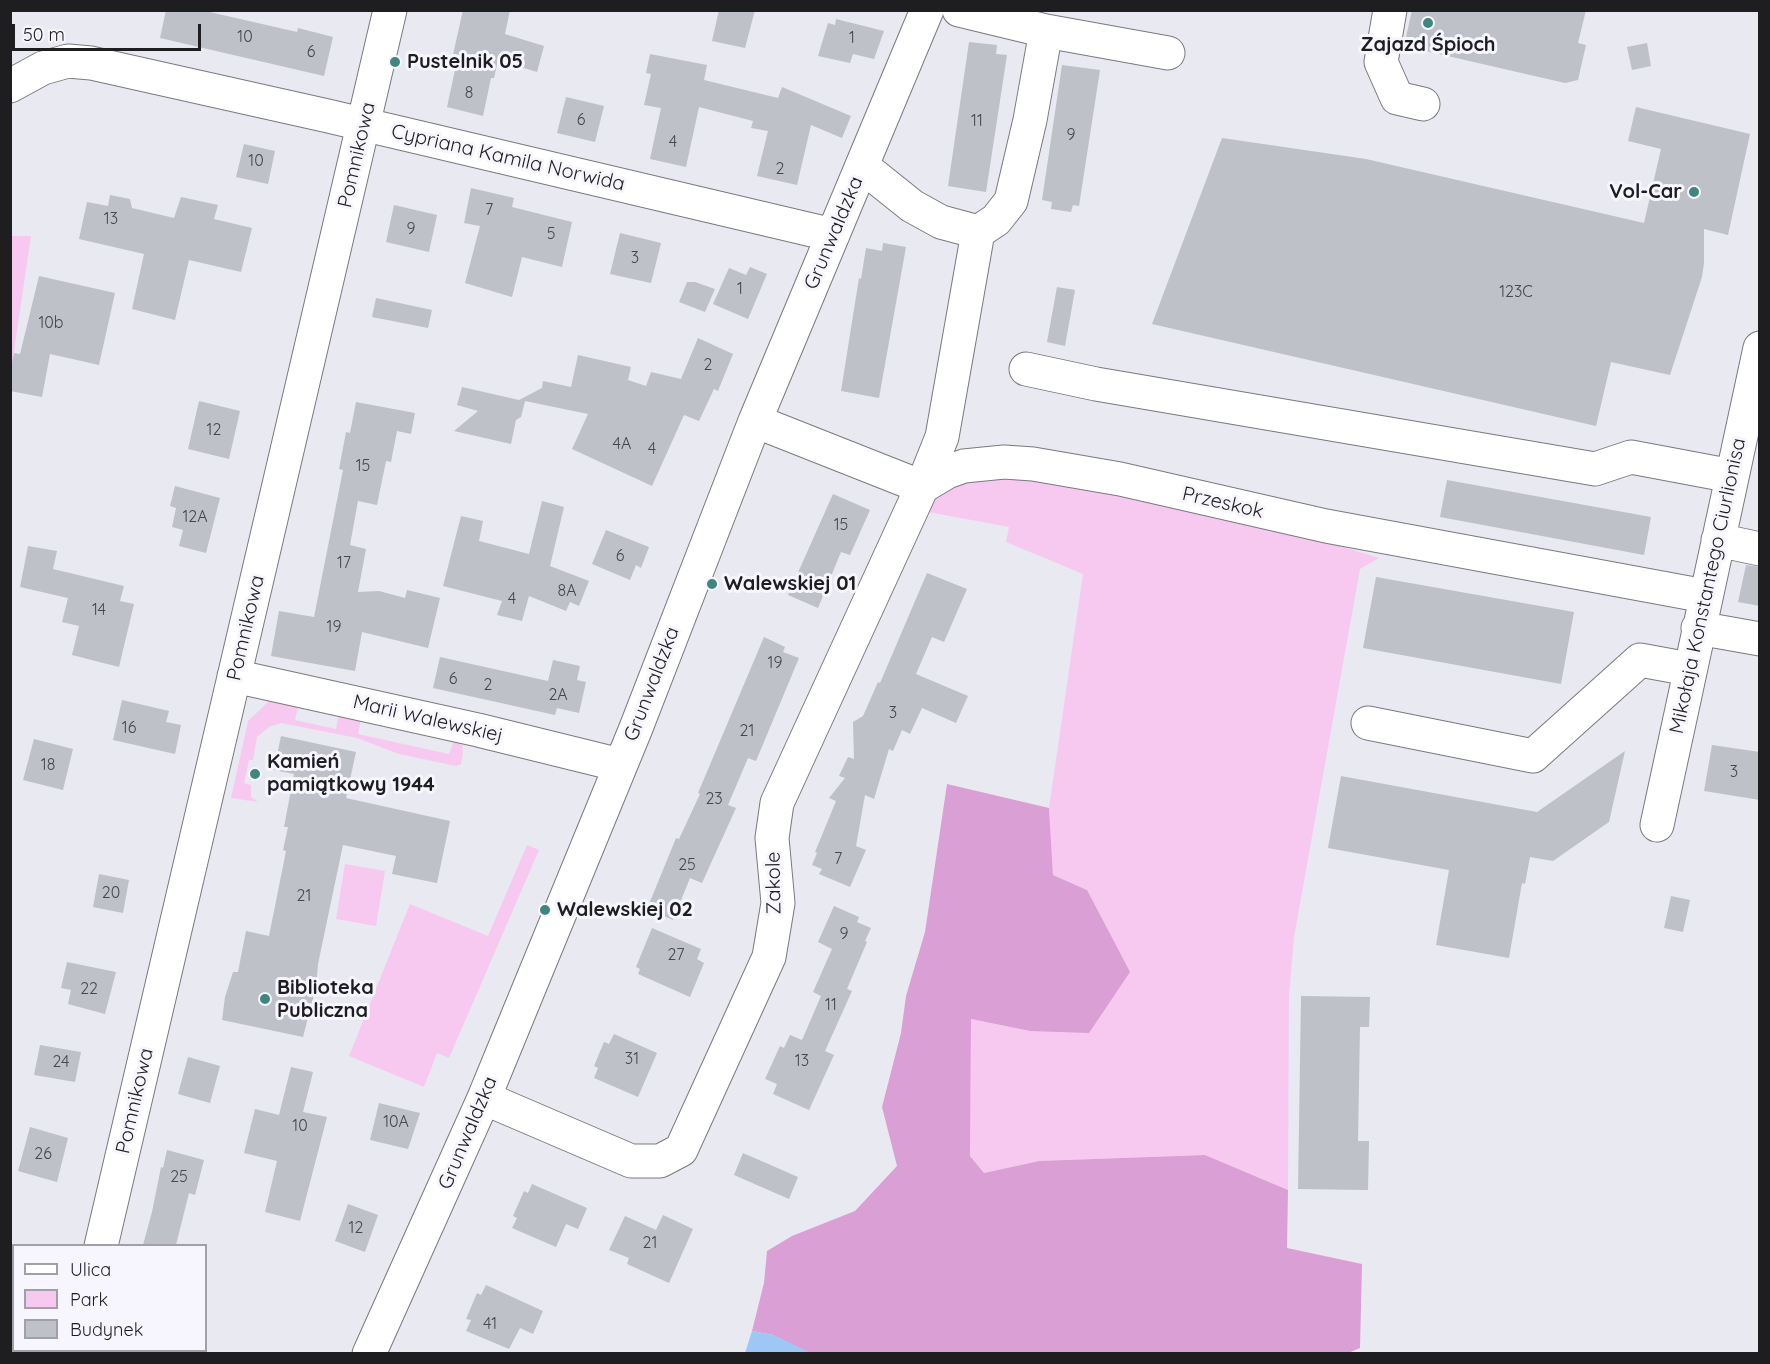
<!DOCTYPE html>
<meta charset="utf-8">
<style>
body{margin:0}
#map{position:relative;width:1770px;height:1364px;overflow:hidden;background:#e9e9f1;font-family:Quicksand,sans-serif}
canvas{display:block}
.frame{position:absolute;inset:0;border:12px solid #1e1e21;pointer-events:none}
.legend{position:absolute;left:12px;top:1244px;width:195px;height:108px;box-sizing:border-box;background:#f7f6fe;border:2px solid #a0a0a6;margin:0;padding:8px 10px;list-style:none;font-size:18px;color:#1e1e21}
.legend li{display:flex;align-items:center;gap:12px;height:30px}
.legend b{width:30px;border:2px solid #a0a0a6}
.scale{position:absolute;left:12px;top:24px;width:189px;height:27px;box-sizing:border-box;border:3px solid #1e1e21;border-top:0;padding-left:8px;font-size:18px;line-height:21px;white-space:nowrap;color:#1e1e21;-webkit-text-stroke:4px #f7f6fe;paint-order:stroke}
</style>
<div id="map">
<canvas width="1770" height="1364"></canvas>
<div class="frame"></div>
<ul class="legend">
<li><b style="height:8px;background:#fff"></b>Ulica</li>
<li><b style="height:16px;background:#f7c9f1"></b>Park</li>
<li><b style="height:16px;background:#bec1c8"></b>Budynek</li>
</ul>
<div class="scale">50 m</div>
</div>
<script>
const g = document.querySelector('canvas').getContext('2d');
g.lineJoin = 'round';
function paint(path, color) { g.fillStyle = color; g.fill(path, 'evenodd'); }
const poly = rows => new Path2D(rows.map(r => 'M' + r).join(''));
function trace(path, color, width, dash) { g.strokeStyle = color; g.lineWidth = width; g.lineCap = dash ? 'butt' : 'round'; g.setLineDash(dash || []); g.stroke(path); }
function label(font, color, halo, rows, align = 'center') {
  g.font = font + ' Quicksand,sans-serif'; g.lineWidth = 6; g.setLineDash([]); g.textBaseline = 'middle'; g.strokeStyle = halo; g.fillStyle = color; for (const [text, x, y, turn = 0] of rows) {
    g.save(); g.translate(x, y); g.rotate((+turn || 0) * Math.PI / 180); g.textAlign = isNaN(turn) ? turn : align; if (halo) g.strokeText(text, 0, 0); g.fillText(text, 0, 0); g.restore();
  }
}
const green = poly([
 [11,236,31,236,11,371],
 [1004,470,1295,532,1379,558,1360,569,1294,937,1289,996,1288,1190,1205,1155,1039,1161,984,1173,970,1156,971,1019,1030,1031,1087,890,1053,875,1049,808,1083,574,1006,542,1009,527,928,512,936,494,950,485],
 [269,701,298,707,295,720,336,729,340,710,362,714,358,734,449,754,454,741,462,743,463,752,461,764,456,766,399,754,357,738,281,723,269,727,257,737,253,760,249,760,244,783,251,785,251,797,258,802,231,798,248,721],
 [527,845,539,850,449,1058,437,1053,424,1087,349,1056,410,904,488,936],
 [345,864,385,871,376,926,336,919]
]);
const forest = poly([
 [947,784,1049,808,1053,875,1087,890,1130,972,1089,1033,1030,1031,971,1019,970,1156,984,1173,1039,1161,1205,1155,1288,1190,1287,1248,1362,1264,1360,1348,1348,1353,811,1354,773,1335,752,1331,764,1283,767,1251,792,1236,855,1211,897,1166,882,1107,901,1033,906,996,925,932]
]);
const water = poly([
 [752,1331,773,1335,811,1353,745,1353]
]);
const building = poly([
 [166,10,201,10,297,32,298,28,333,37,324,76,160,38],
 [463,10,510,10,505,34,544,46,537,72,498,60,494,78,491,78,483,116,447,107,455,70,450,68],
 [719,10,755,10,745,48,712,41],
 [1412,10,1586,10,1578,43,1586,45,1578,80,1565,83,1404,46],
 [836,19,884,31,874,59,853,54,850,63,818,56,828,23,835,25],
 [969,42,997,45,996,54,1007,55,986,192,948,186],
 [1647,43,1651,66,1632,70,1627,47],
 [650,54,707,65,704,80,778,98,782,87,851,116,842,138,811,125,797,185,757,176,768,131,751,128,753,121,699,107,686,167,650,159,661,108,644,105,651,74,646,73],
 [1062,65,1100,70,1079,206,1073,205,1071,212,1051,209,1052,202,1042,200],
 [566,97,604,106,595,142,557,133],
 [1636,107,1750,134,1728,235,1704,229,1704,263,1702,277,1670,375,1611,362,1596,426,1152,324,1222,138,1366,159,1644,223,1661,149,1628,141],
 [244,144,275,151,268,184,236,177],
 [471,188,514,198,512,207,572,222,562,267,522,257,512,297,465,283,480,226,464,223],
 [110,195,130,199,132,208,174,218,181,197,218,205,214,219,252,228,241,272,189,260,175,320,132,309,144,254,79,239,87,202,108,206],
 [394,205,437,215,429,252,386,242],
 [620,233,661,243,651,283,610,274],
 [883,243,906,247,879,398,841,391,859,278,861,279,866,248,882,251],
 [750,267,767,274,748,319,713,304,729,268,746,275],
 [39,276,115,293,99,365,50,354,42,397,10,391,10,371,14,353,20,354],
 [687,282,695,282,715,289,705,312,679,302],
 [1057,287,1075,290,1065,346,1047,342],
 [376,298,432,310,428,328,372,317],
 [698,338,733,354,718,391,714,389,699,421,684,415,652,486,572,449,588,414,525,401,521,417,516,420,511,444,454,431,478,411,457,405,462,387,519,400,542,388,543,381,571,387,578,355,631,367,628,380,646,386,651,372,681,379],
 [199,401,240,411,229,459,188,449],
 [356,402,415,413,411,434,397,431,391,462,386,461,377,505,358,501,350,545,366,549,358,592,379,591,405,598,407,590,440,598,428,648,362,632,355,671,271,656,279,611,314,617,343,470,339,469,346,432,350,433],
 [1447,480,1651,517,1644,555,1440,517],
 [175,486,220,498,206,553,179,546,183,530,172,527,176,508,170,506],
 [833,494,870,510,850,555,841,552,818,608,788,595],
 [542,501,564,507,550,566,589,581,579,606,570,602,566,611,529,596,522,621,497,615,502,601,443,586,461,516,483,521,479,541,529,554],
 [606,530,649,547,641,568,636,565,630,580,592,564],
 [28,546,57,551,53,569,124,586,120,601,134,604,119,667,72,655,79,626,62,622,68,598,20,587],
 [1746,565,1760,567,1760,606,1738,602],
 [927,573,967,589,944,642,932,637,916,674,968,696,956,723,922,708,910,734,902,730,893,751,889,749,874,799,865,795,856,846,866,850,850,887,819,874,822,869,812,865,817,853,815,852,836,801,829,798,845,778,839,776,848,757,854,759,853,722,863,716,878,682,880,683],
 [1376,577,1574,612,1561,684,1363,648],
 [764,637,785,647,783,652,799,658,756,761,748,758,728,805,736,808,702,883,690,878,673,920,647,909,676,838,679,839,700,794,698,793],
 [440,657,548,681,553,660,580,666,577,680,586,682,579,713,557,708,555,715,433,688],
 [122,700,169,711,166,722,181,725,175,754,113,740],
 [281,736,356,752,346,798,450,821,437,883,392,874,396,856,343,845,318,964,316,987,303,1037,222,1020,225,997,233,972,238,972,246,931,269,936,286,851,283,850,288,827,284,827,294,774,274,770],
 [34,739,73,749,63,790,23,780],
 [1712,745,1760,752,1760,800,1704,791],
 [1625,751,1609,822,1553,861,1530,857,1525,884,1522,883,1509,958,1436,945,1449,870,1328,848,1341,776,1537,812],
 [99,874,129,880,123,913,93,907],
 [1671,896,1690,900,1683,932,1664,928],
 [834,906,859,917,857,922,871,928,865,941,867,942,847,989,852,991,825,1051,834,1055,809,1110,773,1094,777,1084,765,1079,780,1046,784,1048,790,1035,802,1040,821,996,813,992,832,949,818,942],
 [652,928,701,949,697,959,704,963,690,997,638,974,640,969,636,967],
 [67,962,116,972,105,1014,68,1004,71,990,61,988],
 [1301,996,1370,997,1369,1027,1360,1027,1358,1141,1369,1141,1368,1190,1298,1189],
 [614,1034,657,1053,638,1097,594,1078,598,1068,594,1066,604,1042,609,1044],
 [40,1045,81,1052,75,1082,34,1075],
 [188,1057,220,1066,210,1103,178,1094],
 [291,1067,313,1072,303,1112,327,1117,300,1221,265,1212,277,1161,244,1153,255,1109,279,1115],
 [379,1103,420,1113,408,1149,370,1140],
 [30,1127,68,1138,57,1182,18,1171],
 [167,1150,204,1160,195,1195,189,1193,176,1245,143,1245,152,1212,161,1167,163,1168],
 [743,1153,798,1177,789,1199,734,1175],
 [532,1184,587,1208,578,1229,566,1224,556,1247,512,1228,517,1218,513,1216,524,1191,528,1193],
 [348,1204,378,1215,365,1252,335,1241],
 [663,1215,693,1229,669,1283,627,1264,629,1258,609,1250,625,1216,656,1230],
 [486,1285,543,1311,533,1334,520,1328,509,1349,466,1331,471,1320,466,1319,477,1293,481,1295]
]);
const minor = poly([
 [1390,10,1381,62,1397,98,1423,104],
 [1046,31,1168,53],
 [10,86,43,68,68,61,91,63,328,116,833,235],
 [862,166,912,206,941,222,978,232],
 [1026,369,1096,384,1595,469,1631,457,1732,476],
 [755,421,922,487,947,472,964,466,1004,462,1033,464,1120,479,1326,526,1705,596],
 [1718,540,1760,549],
 [1698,628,1760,639],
 [234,676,478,730,620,765],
 [1368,723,1533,756,1640,660,1689,669],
 [1657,825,1760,348],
 [484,1098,631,1161,660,1161,681,1150,769,957,778,903,772,838,777,803,922,487,942,437,978,232,996,220,1011,201,1030,120,1046,31,959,10],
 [101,1246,390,10],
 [74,1354,75,1350],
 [369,1354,484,1098,636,728,755,421,927,10]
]);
const markers = [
 [1428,23,6,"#3f8681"],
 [395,62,6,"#3f8681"],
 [1694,192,6,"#3f8681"],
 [712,584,6,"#3f8681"],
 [255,774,6,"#3f8681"],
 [545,910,6,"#3f8681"],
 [265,999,6,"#3f8681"]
];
const numberNames = [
 ["10",245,37],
 ["1",852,38],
 ["6",311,52],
 ["8",469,93],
 ["6",581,120],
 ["11",977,121],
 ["9",1071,135],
 ["4",673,142],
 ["10",256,161],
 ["2",780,169],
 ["7",489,210],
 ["13",111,219],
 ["9",411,229],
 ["5",551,234],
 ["3",635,258],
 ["1",740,289],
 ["123C",1516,292],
 ["10b",51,323],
 ["2",708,365],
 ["12",214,430],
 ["4A",622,444],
 ["4",652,449],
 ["15",363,466],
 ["12A",195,517],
 ["15",841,525],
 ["6",620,556],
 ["17",344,563],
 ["8A",567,591],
 ["4",512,599],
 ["14",99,610],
 ["19",334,627],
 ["19",775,663],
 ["6",453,679],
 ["2",488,685],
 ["2A",558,695],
 ["3",893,713],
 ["16",129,728],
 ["21",747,731],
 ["18",48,765],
 ["3",1734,772],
 ["23",714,799],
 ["7",838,859],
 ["25",687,865],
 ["20",111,893],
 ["21",304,896],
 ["9",844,934],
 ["27",676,955],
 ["22",89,989],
 ["11",831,1005],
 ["31",632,1059],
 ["13",802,1061],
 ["24",61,1062],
 ["10A",396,1122],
 ["10",300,1126],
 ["26",43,1154],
 ["25",179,1177],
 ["12",356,1228],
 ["21",650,1243],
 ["41",490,1324]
];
const poiNames = [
 ["Zajazd Śpioch",1428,45,"center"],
 ["Pustelnik 05",407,62],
 ["Vol-Car",1682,192,"right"],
 ["Walewskiej 01",724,584],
 ["Kamień",267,762],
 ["pamiątkowy 1944",267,785],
 ["Walewskiej 02",557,910],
 ["Biblioteka",277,988],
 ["Publiczna",277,1011]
];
const streetNames = [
 ["Pomnikowa",357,155,-77],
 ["Cypriana Kamila Norwida",508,158,13],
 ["Grunwaldzka",834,233,-67],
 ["Przeskok",1223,503,13],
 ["Mikołaja Konstantego Ciurlionisa",1708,586,-78],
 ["Pomnikowa",246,628,-77],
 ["Grunwaldzka",652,684,-69],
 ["Marii Walewskiej",428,719,13],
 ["Zakole",774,883,-91],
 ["Pomnikowa",135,1101,-77],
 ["Grunwaldzka",468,1133,-67]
];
paint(green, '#f7c9f1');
paint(forest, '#da9fd4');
paint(water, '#9dc8f5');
paint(building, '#bec1c8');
trace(minor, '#7a7981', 35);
trace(minor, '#fff', 33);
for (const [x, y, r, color] of markers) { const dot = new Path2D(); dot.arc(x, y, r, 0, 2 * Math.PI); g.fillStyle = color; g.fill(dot); trace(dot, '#f7f6fe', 2); }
label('16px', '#46474b', null, numberNames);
label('bold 20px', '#1e1e21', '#f7f6fe', poiNames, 'left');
label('20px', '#1e1e21', '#f7f6fe', streetNames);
</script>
